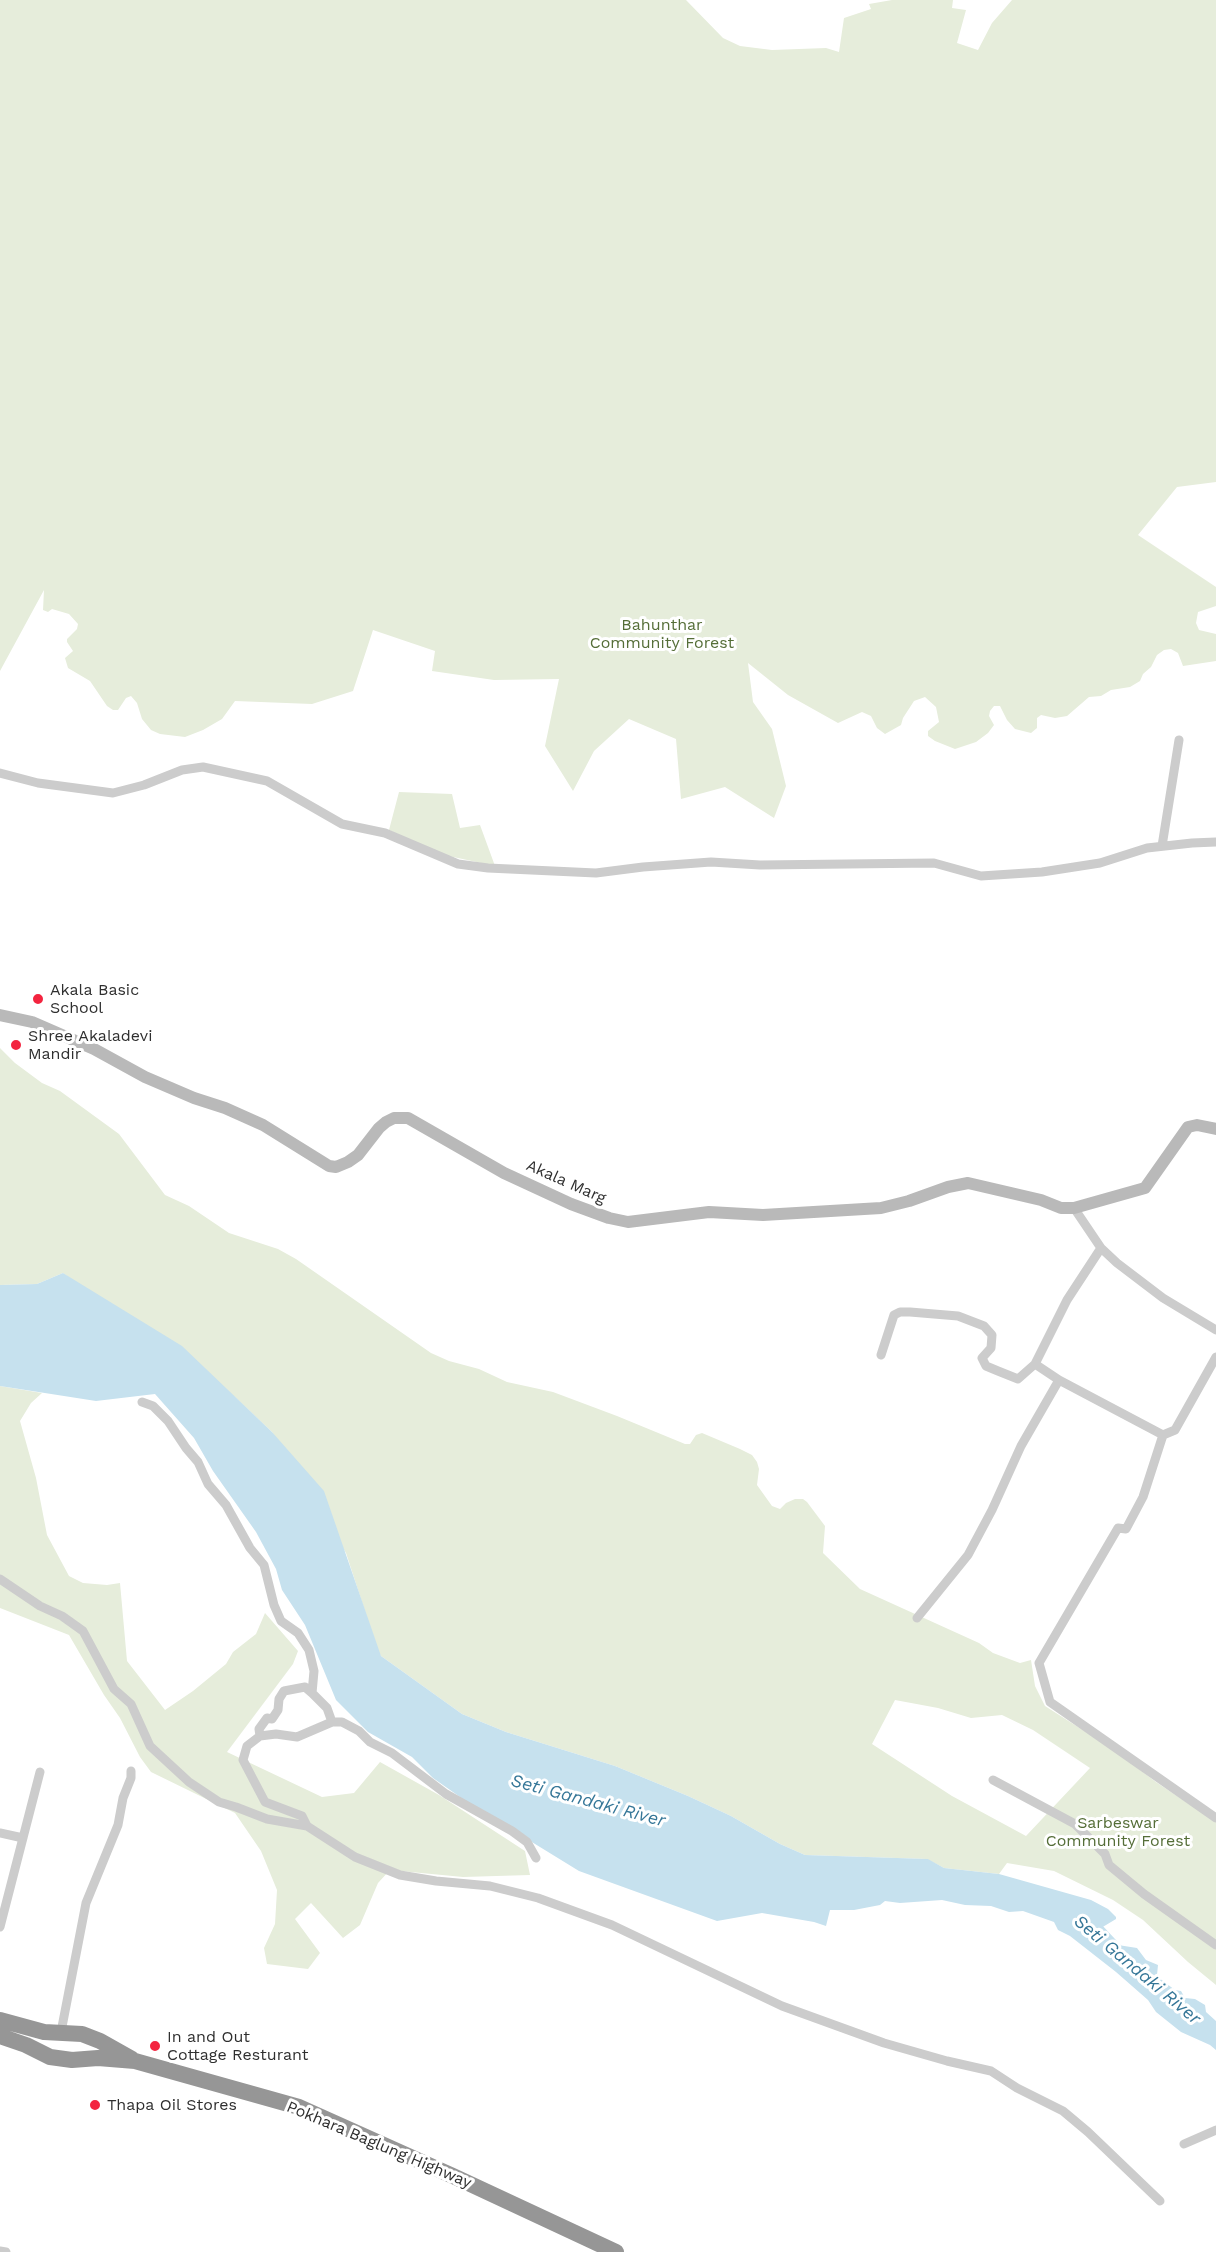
<!DOCTYPE html>
<style>
body{margin:0}
canvas{display:block;background:#fff}
</style>
<canvas width="1216" height="2252"></canvas>
<script>
const g = document.querySelector('canvas').getContext('2d');
g.lineJoin = 'round';
function paint(path, color) { g.fillStyle = color; g.fill(path, 'evenodd'); }
const poly = rows => new Path2D(rows.map(r => 'M' + r).join(''));
function trace(path, color, width, dash) { g.strokeStyle = color; g.lineWidth = width; g.lineCap = dash ? 'butt' : 'round'; g.setLineDash(dash || []); g.stroke(path); }
function label(font, color, halo, rows, align = 'center') {
  g.font = font + ' "Work Sans",sans-serif'; g.lineWidth = 6; g.setLineDash([]); g.textBaseline = 'middle'; g.strokeStyle = halo; g.fillStyle = color; for (const [text, x, y, turn = 0] of rows) {
    g.save(); g.translate(x, y); g.rotate((+turn || 0) * Math.PI / 180); g.textAlign = isNaN(turn) ? turn : align; if (halo) g.strokeText(text, 0, 0); g.fillText(text, 0, 0); g.restore();
  }
}
const green = poly([
 [0,0,686,0,723,38,740,46,772,50,826,48,839,52,844,18,871,9,869,4,892,0,953,0,952,8,966,10,957,43,978,50,992,23,1012,0,1216,0,1216,482,1177,487,1138,535,1216,587,1216,606,1198,612,1196,623,1199,630,1216,634,1216,661,1183,666,1178,653,1171,649,1164,650,1157,655,1151,667,1143,674,1140,681,1130,687,1111,690,1101,696,1089,697,1067,716,1055,718,1041,715,1037,718,1037,728,1031,733,1015,729,1007,720,1000,706,994,706,990,711,989,716,994,725,988,733,976,742,955,749,935,741,928,736,928,731,939,722,936,707,925,697,914,701,903,718,901,725,885,734,877,728,871,716,862,712,838,723,788,695,748,663,753,702,772,729,786,786,774,818,725,787,681,799,676,739,629,719,594,751,573,791,545,746,559,679,494,680,432,671,435,651,373,630,353,691,312,704,235,701,222,719,203,730,185,737,160,734,151,730,142,719,137,703,131,696,126,698,118,710,113,710,107,706,90,681,68,668,65,658,73,651,67,642,67,639,77,629,78,624,69,614,52,609,48,612,43,610,44,590,0,671],
 [399,792,452,794,460,828,480,825,495,866,444,855,389,830],
 [0,1048,15,1063,42,1083,60,1091,119,1134,165,1195,189,1206,229,1233,278,1249,296,1259,431,1353,449,1361,479,1369,507,1382,553,1392,617,1416,685,1444,690,1444,696,1435,702,1433,740,1449,752,1455,757,1462,759,1469,757,1485,772,1506,780,1509,786,1503,795,1499,803,1499,807,1502,825,1526,823,1553,860,1589,979,1643,993,1653,1020,1663,1031,1660,1035,1686,1045,1706,1111,1748,1156,1782,1216,1822,1216,1985,1188,1962,1143,1920,1113,1900,1054,1871,1007,1863,999,1874,944,1868,927,1859,805,1855,780,1844,731,1816,688,1796,615,1766,506,1732,462,1714,381,1656,378,1651,346,1553,272,1432,236,1398,63,1273,37,1284,0,1285],
 [895,1700,938,1708,971,1718,1002,1715,1033,1730,1090,1768,1026,1836,952,1796,872,1744],
 [0,1386,42,1393,31,1403,20,1421,36,1478,47,1535,69,1576,83,1583,107,1585,120,1583,127,1661,165,1710,193,1691,226,1664,233,1652,256,1634,265,1613,298,1651,293,1664,227,1752,322,1797,354,1793,380,1762,439,1795,525,1851,530,1875,463,1877,390,1870,378,1883,360,1925,343,1938,311,1903,295,1919,320,1953,308,1969,267,1964,264,1948,275,1924,277,1890,261,1851,235,1813,151,1772,140,1757,120,1718,104,1695,69,1635,0,1608]
]);
const water = poly([
 [63,1273,182,1346,272,1432,324,1491,381,1656,462,1714,506,1732,615,1766,688,1796,731,1816,780,1844,805,1855,928,1859,944,1868,999,1874,1091,1900,1108,1909,1116,1917,1116,1919,1101,1928,1100,1938,1103,1943,1111,1946,1118,1945,1137,1948,1146,1960,1158,1965,1157,1975,1159,1978,1175,1990,1181,1991,1185,1998,1195,1999,1205,2005,1206,2012,1216,2021,1216,2050,1210,2045,1181,2032,1156,2012,1148,2000,1116,1972,1070,1936,1058,1930,1054,1922,1023,1911,1009,1912,991,1906,965,1905,942,1900,900,1903,885,1901,880,1905,854,1910,830,1910,826,1926,814,1922,762,1913,717,1921,579,1871,470,1804,433,1778,412,1757,368,1732,336,1700,305,1625,282,1590,276,1569,256,1532,213,1471,194,1438,155,1394,96,1401,0,1386,0,1285,37,1284]
]);
const river = poly([
 [1082,1920,1097,1933,1124,1962]
]);
const street = poly([
 [0,773,38,783,113,793,144,785,182,770,203,767,267,781,342,824,385,833,458,864,488,868,596,873,643,867,711,862,760,865,934,863,981,876,1042,872,1100,863,1147,848,1192,843,1216,842],
 [1162,846,1179,740],
 [1074,1208,1101,1248,1117,1263,1163,1298,1216,1330],
 [881,1355,894,1315,900,1312,910,1312,958,1316,984,1326,992,1335,991,1348,982,1358,986,1366,998,1371,1018,1379,1035,1364],
 [1216,1357,1175,1430,1163,1435,1143,1497,1126,1529,1118,1528,1039,1663,1050,1702,1216,1818],
 [1059,1380,1163,1435],
 [142,1402,153,1406,168,1421,186,1448,198,1462,208,1484,226,1505,250,1548,264,1565,274,1605,281,1621,298,1633,309,1650,314,1671,312,1693,327,1708,332,1722],
 [0,1579,40,1606,62,1616,83,1631,114,1689,131,1704,150,1746,189,1782,219,1802,236,1807,267,1819,307,1826,355,1857,400,1875,436,1881,490,1886,538,1898,612,1925,782,2006,884,2043,947,2061,991,2071,1017,2088,1063,2111,1088,2132,1160,2201],
 [917,1618,968,1555,992,1510,1021,1446,1059,1380,1035,1364,1067,1300,1101,1248],
 [260,1736,259,1729,267,1718,272,1719,278,1710,279,1699,284,1691,305,1687,312,1693],
 [993,1780,1075,1824,1105,1854,1109,1865,1144,1894,1216,1945],
 [307,1826,302,1816,265,1802,243,1760,247,1746,260,1736,276,1734,297,1737,332,1722,342,1722,359,1731,370,1742,392,1753,446,1794,512,1831,527,1842,536,1858],
 [0,1833,23,1838],
 [0,1927,40,1772],
 [61,2032,86,1903,118,1825,123,1798,131,1778,131,1771],
 [1184,2144,1216,2130],
 [0,2251,6,2252]
]);
const secondary = poly([
 [0,1015,32,1022,94,1049,145,1077,194,1098,225,1108,263,1125,329,1166,336,1167,348,1162,358,1155,379,1128,386,1122,394,1118,408,1118,504,1173,571,1204,609,1218,628,1222,709,1212,763,1215,881,1208,909,1201,948,1187,968,1183,1041,1200,1061,1208,1074,1208,1145,1188,1188,1127,1197,1125,1216,1129]
]);
const highway = poly([
 [0,2020,44,2032,82,2034,100,2041,132,2059],
 [0,2036,26,2045,50,2057,72,2060,98,2058,135,2061,299,2107,453,2176,616,2252]
]);
const markers = [
 [38,999,6,"#f3243f"],
 [16,1045,6,"#f3243f"],
 [155,2046,6,"#f3243f"],
 [95,2105,6,"#f3243f"]
];
const parkNames = [
 ["Bahunthar",662,625],
 ["Community Forest",662,643],
 ["Sarbeswar",1118,1823],
 ["Community Forest",1118,1841]
];
const poiNames = [
 ["Akala Basic",50,990],
 ["School",50,1008],
 ["Shree Akaladevi",28,1036],
 ["Mandir",28,1054],
 ["In and Out",167,2037],
 ["Cottage Resturant",167,2055],
 ["Thapa Oil Stores",107,2105]
];
const streetNames = [
 ["Akala Marg",566,1182,24],
 ["Pokhara Baglung Highway",379,2145,23]
];
const waterNames = [
 ["Seti Gandaki River",588,1801,15],
 ["Seti Gandaki River",1137,1970,40]
];
paint(green, '#e6eddb');
paint(water, '#c6e1ee');
trace(river, '#c6e1ee', 18);
trace(street, '#ccc', 9);
trace(secondary, '#b9b9b9', 12);
trace(highway, '#969696', 16);
for (const [x, y, r, color] of markers) { const dot = new Path2D(); dot.arc(x, y, r, 0, 2 * Math.PI); g.fillStyle = color; g.fill(dot); trace(dot, '#fff', 2); }
label('16px', '#556e38', '#fff', parkNames);
label('16px', '#2f2f2f', '#fff', poiNames, 'left');
label('16px', '#2f2f2f', '#fff', streetNames);
label('italic 18px', '#367798', '#fff', waterNames);
</script>
